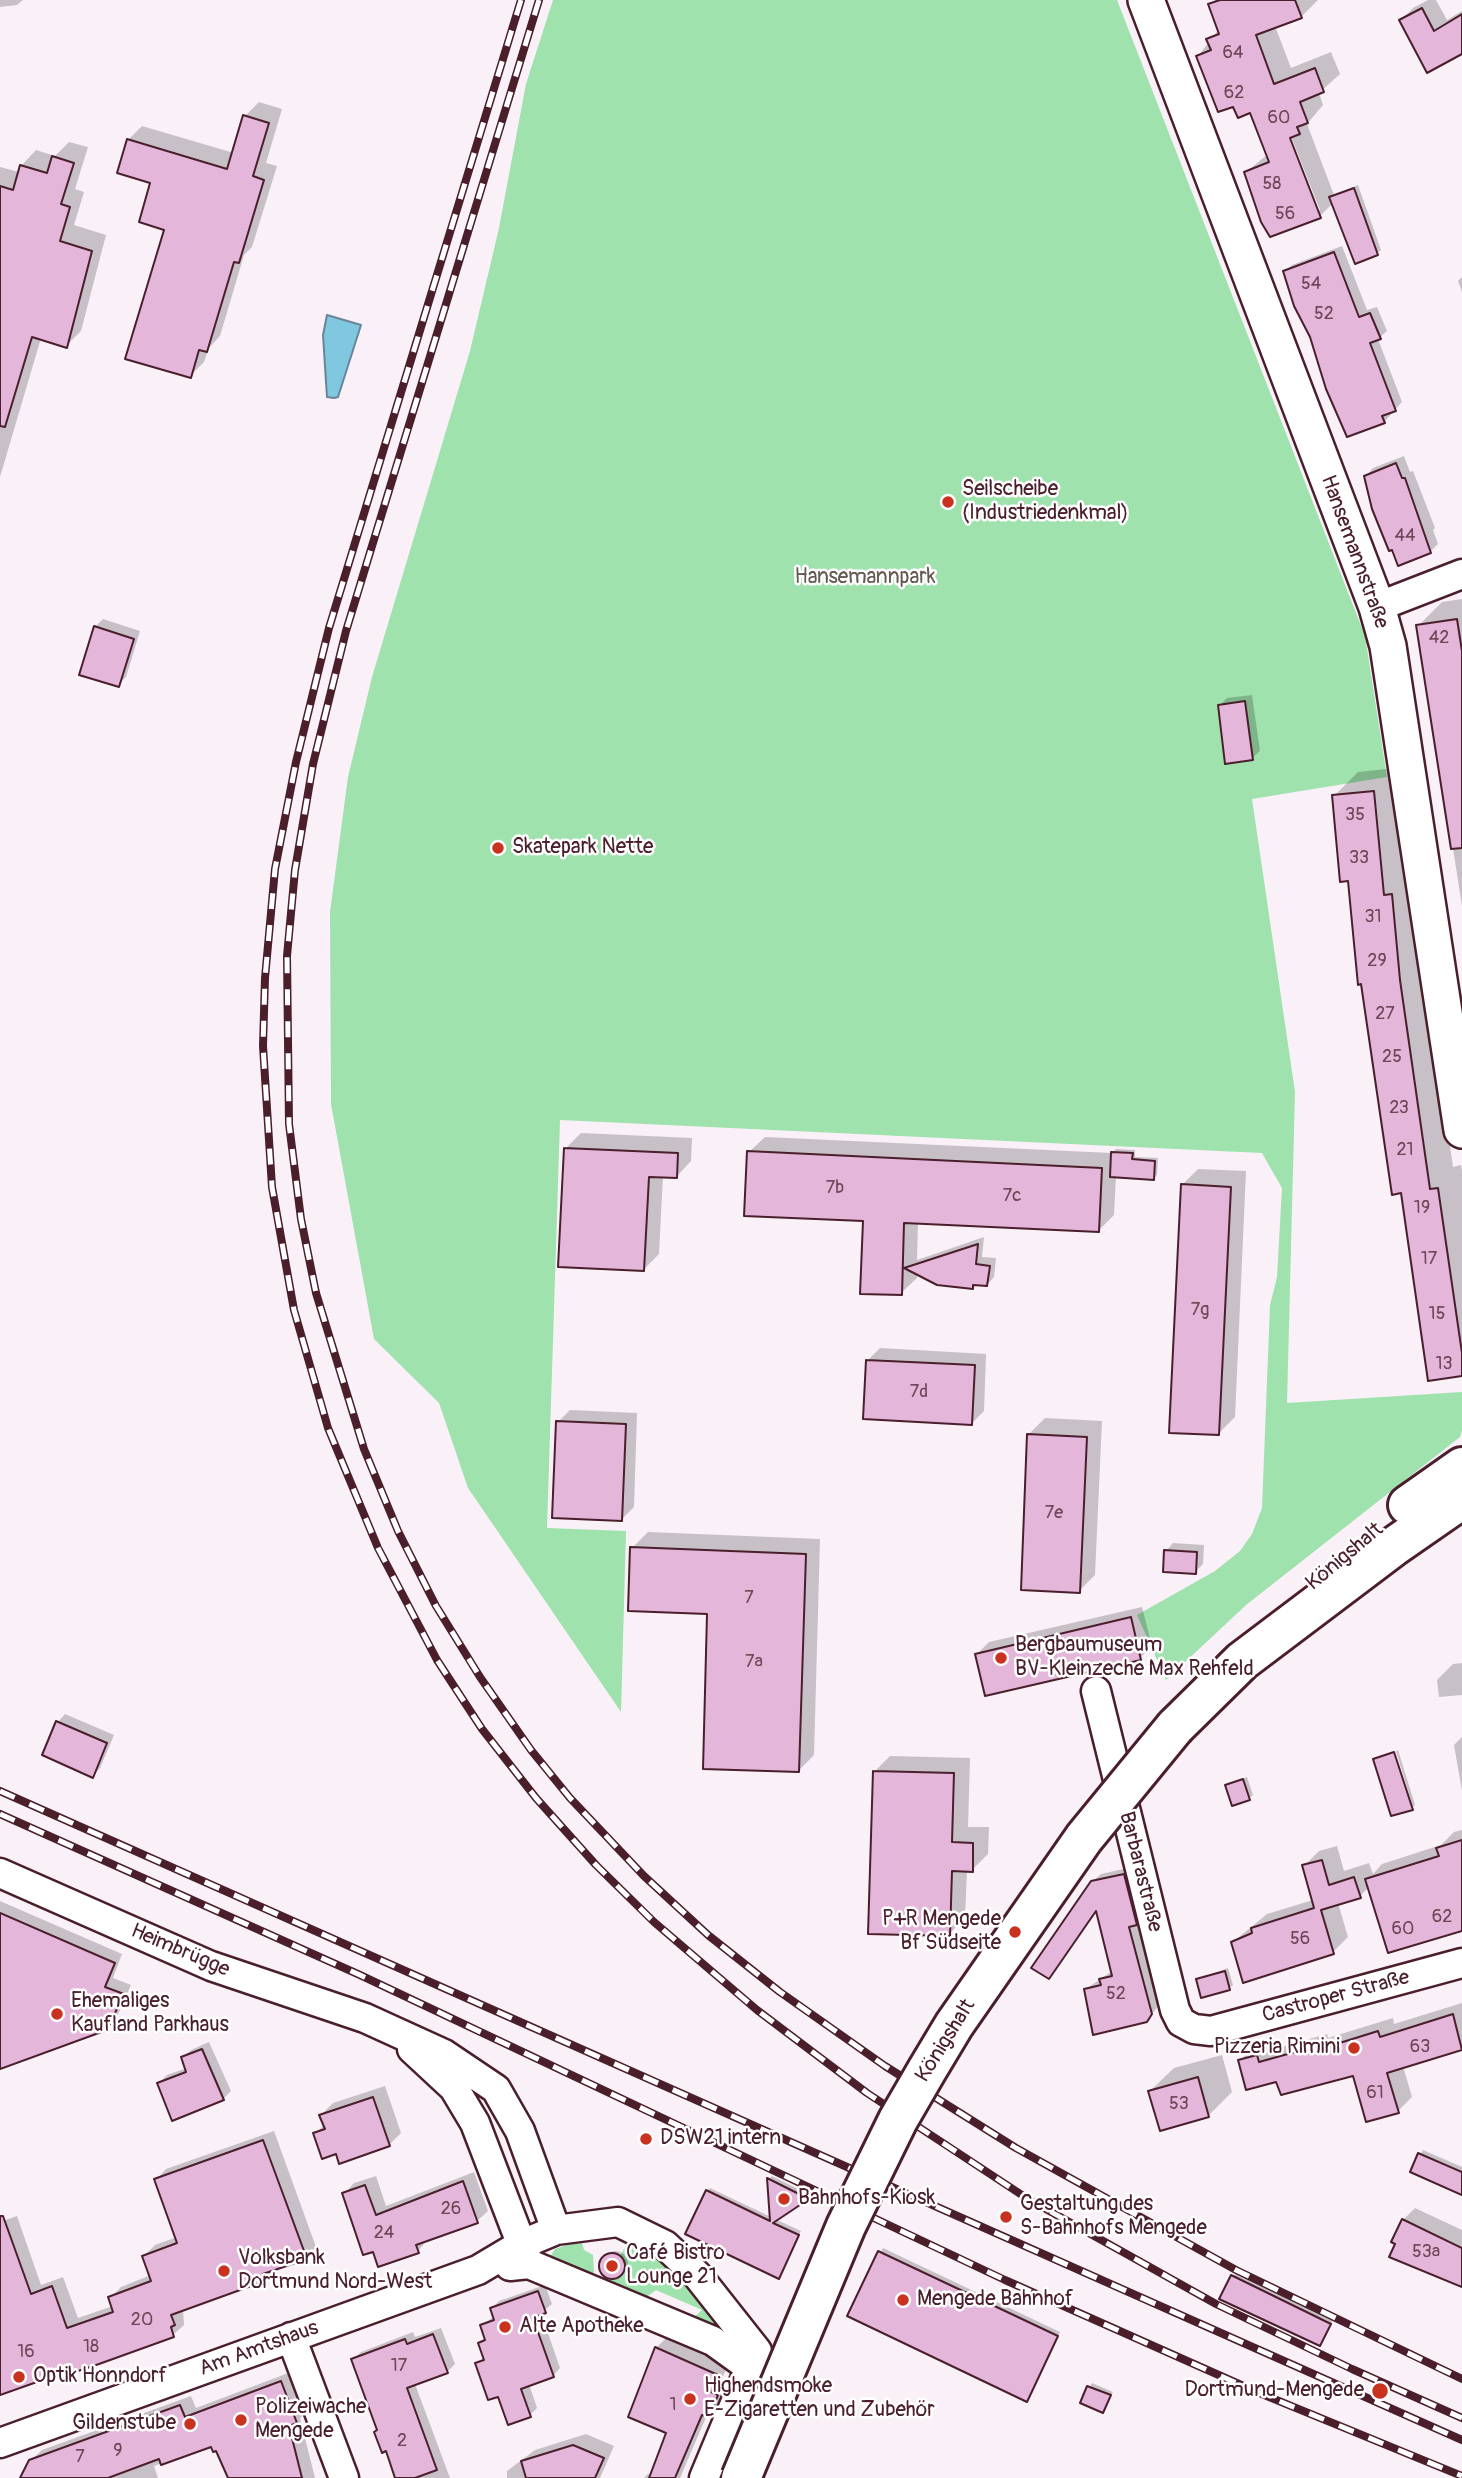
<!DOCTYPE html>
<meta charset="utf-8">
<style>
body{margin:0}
canvas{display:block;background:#f9f0f8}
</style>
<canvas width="1462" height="2478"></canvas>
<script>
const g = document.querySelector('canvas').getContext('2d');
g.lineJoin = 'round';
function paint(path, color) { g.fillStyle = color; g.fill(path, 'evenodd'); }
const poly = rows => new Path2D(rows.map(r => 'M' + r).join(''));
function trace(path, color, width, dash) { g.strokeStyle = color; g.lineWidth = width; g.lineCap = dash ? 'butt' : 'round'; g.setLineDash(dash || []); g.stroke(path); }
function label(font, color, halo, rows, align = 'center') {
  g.font = font + ' Pangolin,sans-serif'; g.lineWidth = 5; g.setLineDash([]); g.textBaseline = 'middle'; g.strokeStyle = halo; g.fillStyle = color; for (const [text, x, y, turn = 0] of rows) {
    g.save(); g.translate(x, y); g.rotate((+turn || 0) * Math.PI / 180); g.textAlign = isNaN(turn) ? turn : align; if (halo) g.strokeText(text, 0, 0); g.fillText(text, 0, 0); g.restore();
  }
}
const green = poly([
 [553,0,1117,0,1365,636,1387,777,1252,799,1295,1092,1287,1403,1462,1392,1462,1430,1460,1437,1246,1605,1166,1680,1137,1615,1215,1571,1240,1551,1252,1534,1262,1508,1270,1305,1277,1277,1282,1188,1262,1153,560,1120,547,1528,626,1531,621,1712,468,1488,439,1403,374,1339,331,1104,330,912,348,777,372,677,470,351,499,228,526,84],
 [631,2237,670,2261,718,2319,715,2324,711,2327,690,2321,702,2310,656,2290,641,2301,606,2286,610,2279,618,2278,624,2273,625,2265,620,2256],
 [581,2240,584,2250,593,2255,594,2271,590,2281,549,2258,555,2249]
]);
const water = poly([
 [327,315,361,325,338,397,334,398,327,397,323,335,327,315]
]);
const shadow = poly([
 [0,0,23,0,17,5,0,7],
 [1215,0,1318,0,1301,17,1275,26,1291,68,1331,52,1340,74,1319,93,1323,105,1307,124,1334,195,1358,185,1381,250,1377,253,1356,261,1333,203,1320,216,1246,172,1268,154,1251,111,1234,104,1198,56,1219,29,1210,5],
 [1288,129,1320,210,1316,210,1285,130],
 [1428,0,1436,0,1447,20,1462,11,1462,52,1401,20,1413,8],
 [259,102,282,109,266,163,277,166,252,247,244,255,220,336,209,348,204,362,190,376,166,229,152,182,128,140,142,126,234,153,245,116],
 [69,142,88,147,75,189,84,192,74,225,106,235,81,331,66,346,41,338,0,477,0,167,19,172,21,166,36,150,55,156],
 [1342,246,1367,310,1377,307,1387,331,1378,339,1402,402,1384,422,1285,272,1292,265],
 [1462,277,1462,292,1458,281],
 [1404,456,1410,472,1413,471,1435,528,1433,530,1438,544,1430,552,1366,476,1373,468],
 [1462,599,1462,906,1418,626,1442,602],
 [103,619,140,631,126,677,118,685,95,627],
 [1252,695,1260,751,1252,758,1219,706,1227,698],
 [1397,768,1453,1167,1461,1165,1462,1171,1462,1375,1402,1191,1334,796,1358,772],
 [581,1133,692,1138,691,1161,676,1177,663,1176,659,1254,644,1269,566,1148],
 [765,1137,1112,1153,1116,1149,1135,1150,1135,1157,1158,1158,1157,1175,1153,1178,1116,1175,1114,1215,1098,1231,918,1222,917,1260,984,1237,982,1257,996,1258,994,1277,987,1285,975,1284,972,1287,917,1273,917,1278,901,1293,865,1219,749,1152],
 [1198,1169,1246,1171,1235,1417,1219,1433,1182,1185],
 [880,1348,986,1354,984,1411,972,1423,868,1360],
 [570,1410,637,1413,634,1507,622,1519,558,1422],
 [1045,1418,1102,1421,1095,1575,1079,1591,1029,1434],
 [648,1532,820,1539,814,1755,799,1770,709,1612,632,1548],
 [1173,1543,1204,1545,1203,1564,1195,1572,1166,1551],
 [1142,1607,1152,1646,1140,1658,977,1654,989,1642],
 [1462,1663,1462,1695,1439,1697,1437,1680,1453,1664],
 [65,1714,114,1735,100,1768,93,1776,58,1722],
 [1462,1737,1462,1791,1454,1745],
 [1398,1750,1415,1805,1413,1807,1396,1751],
 [890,1756,970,1758,968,1827,989,1827,988,1854,972,1870,967,1870,965,1918,949,1934,874,1772],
 [1247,1777,1253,1795,1249,1798,1227,1785],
 [1462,1830,1462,1927,1369,1887,1360,1896,1338,1903,1348,1937,1333,1952,1233,1942,1267,1914,1313,1900,1304,1866,1319,1851,1337,1846,1344,1871,1369,1863,1373,1874,1382,1864,1441,1845,1454,1832],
 [1132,1867,1144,1916,1137,1922,1159,2005,1147,2020,1086,1989,1112,1971,1098,1910,1049,1977,1092,1882,1101,1874],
 [0,1901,122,1954,113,1978,131,1985,116,2019,106,2029,0,2067],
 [1228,1968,1233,1985,1229,1988,1198,1979],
 [1462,2003,1462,2048,1403,2066,1412,2097,1398,2111,1354,2074,1277,2080,1240,2061,1254,2046,1272,2041,1274,2049,1327,2034,1328,2038,1393,2018,1394,2024],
 [209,2042,231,2091,223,2099,159,2083,167,2075,187,2068,183,2057,191,2050],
 [1222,2055,1232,2092,1209,2115,1161,2129,1150,2091,1174,2068],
 [385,2086,401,2133,389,2145,337,2152,315,2134,325,2124,321,2115,333,2103],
 [274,2131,316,2247,306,2257,275,2269,264,2280,183,2309,184,2325,173,2335,99,2363,0,2393,0,2222,17,2216,41,2285,63,2277,78,2318,113,2306,110,2298,121,2287,151,2275,144,2256,155,2245,177,2237,156,2180,166,2169],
 [1423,2150,1462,2167,1462,2193,1412,2171],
 [474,2172,488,2211,477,2221,428,2239,418,2251,374,2250,344,2194,354,2183,376,2176,386,2206],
 [772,2176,810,2195,775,2219,801,2231,778,2277,707,2191,710,2188,771,2217,769,2179],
 [1415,2208,1462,2230,1462,2285,1403,2220],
 [883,2248,1060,2332,1027,2399,849,2316],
 '602 2264a13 13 0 1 1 26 0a13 13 0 1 1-26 0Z',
 [1236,2272,1333,2320,1323,2341,1222,2298],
 [545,2285,552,2304,541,2313,560,2368,553,2376,529,2384,537,2408,530,2415,499,2394,477,2364,484,2356,480,2343,486,2337,482,2325,495,2316,492,2308,499,2301],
 [441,2328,455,2364,447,2372,415,2384,450,2478,397,2478,353,2359,361,2352,413,2332,415,2337],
 [668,2336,729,2363,722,2379,729,2383,720,2403,707,2415,680,2478,644,2478,648,2474,652,2475,669,2432,656,2348],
 [291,2372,307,2411,300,2418,315,2478,230,2478,217,2448,212,2445,154,2466,158,2478,30,2478,30,2461,42,2450,191,2396,196,2408],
 [1092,2383,1113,2392,1102,2411,1082,2402],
 [586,2434,614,2446,600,2478,507,2478,507,2471,535,2450]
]);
const building = poly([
 [1220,0,1295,0,1302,18,1256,35,1274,84,1315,68,1324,92,1300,102,1308,123,1297,127,1300,134,1290,138,1321,218,1270,237,1261,222,1244,172,1269,162,1250,113,1238,118,1233,107,1218,112,1196,56,1211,50,1206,39,1219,34,1208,4,1220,0],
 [1422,8,1434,31,1462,14,1462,54,1427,73,1399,20,1422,8],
 [243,115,269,123,253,176,264,180,239,263,234,262,207,352,199,350,191,378,125,359,164,230,139,222,150,183,117,173,127,139,227,169,243,115],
 [52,156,74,163,61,204,70,207,60,241,92,251,67,348,32,337,5,427,0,426,0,186,13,190,20,165,47,173,52,156],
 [1354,188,1378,255,1355,264,1329,197,1354,188],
 [1334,252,1359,317,1370,313,1381,339,1370,343,1396,411,1382,416,1385,423,1347,437,1326,389,1310,337,1294,306,1283,271,1334,252],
 [1396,463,1402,478,1405,478,1431,553,1398,566,1392,550,1389,551,1372,509,1364,476,1396,463],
 [1457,619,1462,651,1462,848,1451,849,1416,625,1457,619],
 [94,626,134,639,119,687,79,675,94,626],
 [1245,701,1253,760,1225,764,1218,705,1245,701],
 [1374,791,1384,895,1392,894,1400,980,1430,1189,1438,1188,1462,1353,1462,1376,1428,1381,1401,1193,1392,1195,1361,984,1358,985,1348,881,1340,882,1332,795,1374,791],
 [564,1148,678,1153,677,1178,649,1177,644,1271,558,1267,564,1148],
 [747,1151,1102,1168,1099,1232,904,1223,902,1295,860,1294,863,1221,744,1216,747,1151],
 [1111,1152,1133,1153,1132,1159,1155,1161,1154,1180,1110,1177,1111,1152],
 [1181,1184,1231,1187,1219,1435,1169,1433,1181,1184],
 [978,1244,976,1264,990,1266,987,1286,973,1285,973,1289,937,1285,904,1268,978,1244],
 [866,1360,975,1365,972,1425,863,1419,866,1360],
 [556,1421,626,1424,622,1521,552,1518,556,1421],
 [1027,1434,1087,1437,1080,1593,1021,1590,1027,1434],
 [630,1547,806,1554,799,1772,703,1769,707,1614,628,1611,630,1547],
 [1164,1550,1197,1552,1196,1574,1163,1572,1164,1550],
 [1131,1617,1141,1660,985,1696,975,1654,1131,1617],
 [56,1721,107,1743,93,1778,42,1755,56,1721],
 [1394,1752,1413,1810,1391,1816,1373,1759,1394,1752],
 [873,1771,954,1773,952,1842,973,1843,973,1872,952,1871,950,1936,868,1934,873,1771],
 [1243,1779,1250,1800,1232,1806,1225,1785,1243,1779],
 [1462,1840,1462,1931,1388,1953,1365,1879,1439,1856,1436,1848,1462,1840],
 [1322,1860,1329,1885,1354,1877,1361,1898,1321,1910,1334,1954,1243,1983,1231,1942,1252,1933,1251,1928,1314,1908,1302,1865,1322,1860],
 [1124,1874,1137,1925,1129,1927,1152,2014,1147,2022,1093,2035,1084,1989,1101,1985,1099,1979,1112,1976,1096,1911,1049,1979,1031,1968,1091,1881,1124,1874],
 [0,1913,115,1963,105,1987,124,1994,107,2030,0,2069,0,1913],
 [1225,1971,1230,1990,1201,1998,1196,1979,1225,1971],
 [1453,2014,1462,2050,1387,2073,1399,2113,1366,2122,1353,2076,1281,2095,1276,2082,1246,2090,1238,2060,1257,2055,1259,2062,1313,2047,1314,2051,1378,2031,1380,2037,1453,2014],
 [202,2049,224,2100,172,2121,157,2083,186,2072,181,2057,202,2049],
 [1198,2077,1209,2117,1160,2131,1148,2091,1198,2077],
 [373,2097,390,2146,339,2164,336,2154,322,2159,313,2133,325,2129,319,2115,373,2097],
 [263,2140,307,2259,263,2274,265,2281,171,2315,175,2325,171,2327,174,2337,99,2364,69,2374,68,2371,0,2395,0,2216,3,2216,31,2294,52,2286,67,2328,113,2312,108,2297,151,2281,142,2256,177,2243,154,2179,263,2140],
 [1418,2153,1462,2172,1462,2195,1410,2172,1418,2153],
 [767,2178,809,2199,773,2223,799,2235,779,2279,685,2234,706,2190,770,2221,767,2178],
 [463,2181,478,2223,416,2245,419,2253,378,2267,373,2252,363,2255,342,2193,365,2185,376,2215,463,2181],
 [1402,2219,1462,2248,1462,2287,1389,2257,1395,2244,1391,2242,1402,2219],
 [878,2251,1058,2336,1027,2402,847,2316,878,2251],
 '599 2266a13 13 0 1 1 26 0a13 13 0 1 1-26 0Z',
 [1231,2275,1331,2324,1320,2346,1219,2299,1231,2275],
 [538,2291,546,2313,533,2318,554,2377,521,2389,531,2417,508,2425,498,2397,488,2400,475,2363,484,2360,478,2343,485,2340,480,2325,494,2320,490,2308,538,2291],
 [433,2334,448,2373,407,2388,437,2470,415,2478,395,2478,386,2451,382,2453,374,2432,377,2430,351,2359,405,2339,407,2344,433,2334],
 [655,2347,718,2375,711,2392,718,2395,709,2417,702,2415,675,2478,649,2478,666,2433,628,2417,655,2347],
 [281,2381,297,2423,289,2426,302,2478,228,2478,216,2451,213,2452,211,2447,161,2465,159,2459,108,2478,20,2478,29,2460,180,2405,185,2417,281,2381],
 [1087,2386,1111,2395,1103,2413,1080,2403,1087,2386],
 [573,2445,604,2458,595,2478,526,2478,521,2461,573,2445]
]);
const minor = poly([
 [1377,607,1462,574],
 [1096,1691,1175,2010,1181,2022,1194,2029,1211,2031,1462,1963],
 [0,1873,211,1966,365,2018,444,2054,496,2089,520,2131,556,2230],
 [412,2049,454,2088,475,2123,529,2264],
 [510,2266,529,2264,713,2341,749,2367],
 [291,2337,344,2478],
 [0,2443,478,2270,520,2245,556,2230,618,2222,665,2245,697,2275,757,2351,704,2478]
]);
const tertiary = poly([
 [1146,0,1377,607,1388,646,1462,1130]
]);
const secondary = poly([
 [1408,1505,1462,1467],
 [1175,1727,1242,1661,1393,1547,1462,1499]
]);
const rail = poly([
 [521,0,329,628,296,762,275,869,265,978,263,1046,272,1187,294,1310,328,1428,378,1548,437,1660,482,1729,536,1798,596,1865,654,1922,757,2010,867,2093,1028,2199,1216,2304,1352,2369,1462,2418],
 [539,0,346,631,313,764,295,870,287,956,289,1124,301,1219,316,1293,364,1449,398,1531,436,1606,480,1677,531,1750,570,1798,644,1876,708,1935,780,1992,885,2066,1016,2148,1236,2270,1462,2379],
 [0,1791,1462,2440],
 [0,1814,360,1975,1005,2280,1257,2392,1462,2476]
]);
const secondaryBridge = poly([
 [741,2478,846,2226,898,2120,927,2070,954,2025,1084,1838,1175,1727]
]);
const markers = [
 [948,502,7,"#c8321e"],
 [498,848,7,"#c8321e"],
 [1001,1658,7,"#c8321e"],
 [1015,1932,7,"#c8321e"],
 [57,2014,7,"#c8321e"],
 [1354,2048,7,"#c8321e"],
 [646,2139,7,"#c8321e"],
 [784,2199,7,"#c8321e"],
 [1006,2217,7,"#c8321e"],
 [612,2266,7,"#c8321e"],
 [224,2271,7,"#c8321e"],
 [903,2300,7,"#c8321e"],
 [505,2327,7,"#c8321e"],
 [19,2377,7,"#c8321e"],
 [1380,2391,9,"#c8321e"],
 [690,2399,7,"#c8321e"],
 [241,2420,7,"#c8321e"],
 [190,2424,7,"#c8321e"]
];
const numberNames = [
 ["64",1233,53],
 ["62",1234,93],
 ["60",1279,118],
 ["58",1272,184],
 ["56",1285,214],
 ["54",1311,284],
 ["52",1324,314],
 ["44",1405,536],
 ["42",1439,638],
 ["35",1355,815],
 ["33",1359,858],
 ["31",1373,917],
 ["29",1377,961],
 ["27",1385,1014],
 ["25",1392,1057],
 ["23",1399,1108],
 ["21",1405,1150],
 ["7b",835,1188],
 ["7c",1012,1196],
 ["19",1422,1208],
 ["17",1429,1259],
 ["7g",1200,1310],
 ["15",1437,1314],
 ["13",1444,1364],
 ["7d",919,1392],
 ["7e",1054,1513],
 ["7",749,1598],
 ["7a",754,1662],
 ["62",1442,1917],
 ["60",1403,1929],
 ["56",1300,1939],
 ["52",1116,1994],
 ["63",1420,2047],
 ["61",1375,2093],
 ["53",1179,2104],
 ["26",451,2209],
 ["24",384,2233],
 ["53a",1426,2252],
 ["20",142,2320],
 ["18",91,2347],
 ["16",26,2352],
 ["17",399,2366],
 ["1",673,2405],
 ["2",402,2441],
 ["9",118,2451],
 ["7",80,2457]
];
const poiNames = [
 ["Seilscheibe",962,490],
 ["(Industriedenkmal)",962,514],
 ["Skatepark Nette",512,848],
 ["Bergbaumuseum",1015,1646],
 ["BV-Kleinzeche Max Rehfeld",1015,1670],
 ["P+R Mengede",1001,1920,"right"],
 ["Bf Südseite",1001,1944,"right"],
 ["Ehemaliges",71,2002],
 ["Kaufland Parkhaus",71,2026],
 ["Pizzeria Rimini",1340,2048,"right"],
 ["DSW21 intern",660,2139],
 ["Bahnhofs-Kiosk",798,2199],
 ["Gestaltung des",1020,2205],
 ["S-Bahnhofs Mengede",1020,2229],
 ["Café Bistro",626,2254],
 ["Lounge 21",626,2278],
 ["Volksbank",238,2259],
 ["Dortmund Nord-West",238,2283],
 ["Mengede Bahnhof",917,2300],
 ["Alte Apotheke",519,2327],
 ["Optik Honndorf",33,2377],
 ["Highendsmoke",704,2387],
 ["E-Zigaretten und Zubehör",704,2411],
 ["Dortmund-Mengede",1364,2391,"right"],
 ["Polizeiwache",255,2408],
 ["Mengede",255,2432],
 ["Gildenstube",176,2424,"right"]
];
const streetNames = [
 ["Hansemannstraße",1354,552,70],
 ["Königshalt",1345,1557,-40],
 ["Barbarastraße",1140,1872,76],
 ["Heimbrügge",180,1951,23],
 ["Castroper Straße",1336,1997,-15],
 ["Königshalt",946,2041,-58],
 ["Am Amtshaus",259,2349,-20]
];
const parkNames = [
 ["Hansemannpark",865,578]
];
paint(green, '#9fe2ad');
paint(water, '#80c8e0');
trace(water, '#6a8498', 2);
paint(shadow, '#0003');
paint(building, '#e3b6da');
trace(building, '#4a1f2b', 2);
trace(minor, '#4a1f2b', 33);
trace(tertiary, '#4a1f2b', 40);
trace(secondary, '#4a1f2b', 44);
trace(minor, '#fff', 28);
trace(tertiary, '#fff', 35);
trace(secondary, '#fff', 38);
trace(rail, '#4a1f2b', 8);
trace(rail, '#fff', 5, [16]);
trace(secondaryBridge, '#4a1f2b', 44, []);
trace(secondaryBridge, '#fff', 38);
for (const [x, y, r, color] of markers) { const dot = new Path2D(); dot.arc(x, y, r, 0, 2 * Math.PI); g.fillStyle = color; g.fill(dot); trace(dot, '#fff', 2.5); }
label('18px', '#704557', null, numberNames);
label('21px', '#4a1f2b', '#fff', poiNames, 'left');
label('21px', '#4a1f2b', '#fff', streetNames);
label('21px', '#645a52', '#fff', parkNames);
</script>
